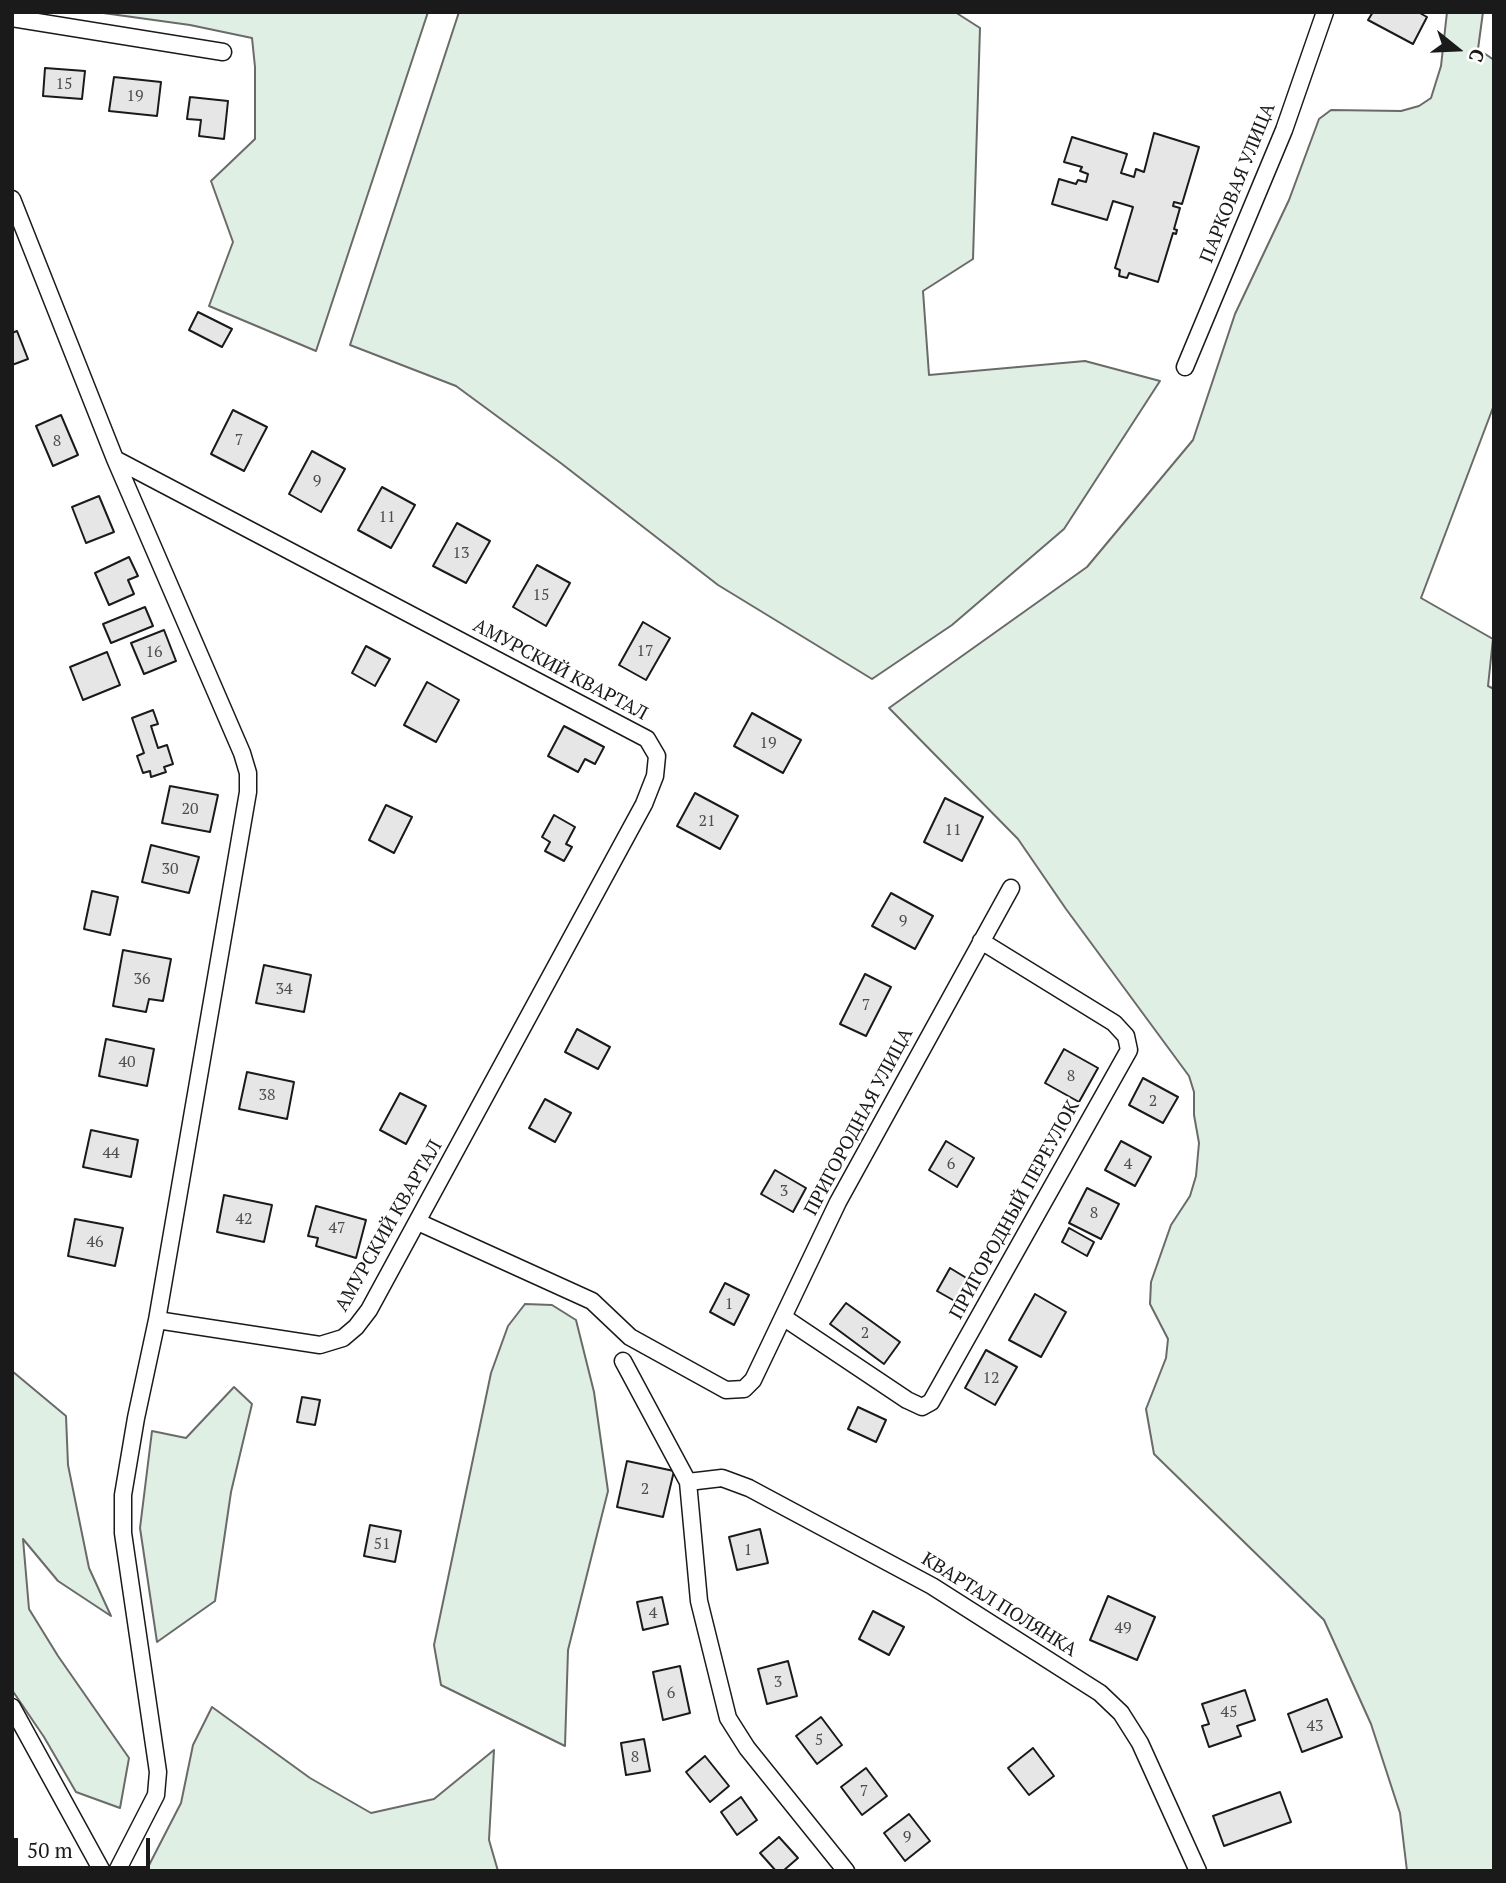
<!DOCTYPE html>
<meta charset="utf-8">
<style>
body{margin:0}
#map{position:relative;width:1506px;height:1883px;overflow:hidden;background:#fff;font-family:"PT Serif",serif}
canvas{display:block}
.frame{position:absolute;inset:0;border:14px solid #1a1a1a;pointer-events:none}
.north{position:absolute;left:1422px;top:14px;width:70px;height:70px;-webkit-text-stroke:5px #fff;paint-order:stroke;rotate:108deg;font-size:19px;font-weight:700;line-height:28px;text-align:center;color:#1a1a1a}
.north::after{content:'';display:block;margin:auto;width:24px;height:32px;background:#1a1a1a;clip-path:polygon(50% 0,100% 100%,50% 72%,0 100%)}
.scale{position:absolute;left:14px;top:1838px;width:136px;height:32px;box-sizing:border-box;border:4px solid #1a1a1a;border-top:0;padding-left:9px;font-size:21px;line-height:24px;white-space:nowrap;color:#1a1a1a;-webkit-text-stroke:5px #fff;paint-order:stroke}
</style>
<div id="map">
<canvas width="1506" height="1883"></canvas>
<div class="frame"></div>
<div class="north">С</div>
<div class="scale">50 m</div>
</div>
<script>
const g = document.querySelector('canvas').getContext('2d');
g.lineJoin = 'round';
function paint(path, color) { g.fillStyle = color; g.fill(path, 'evenodd'); }
const poly = rows => new Path2D(rows.map(r => 'M' + r).join(''));
function trace(path, color, width, dash) { g.strokeStyle = color; g.lineWidth = width; g.lineCap = dash ? 'butt' : 'round'; g.setLineDash(dash || []); g.stroke(path); }
function label(font, color, halo, rows, align = 'center') {
  g.font = font + ' "PT Serif",serif'; g.lineWidth = 5; g.setLineDash([]); g.textBaseline = 'middle'; g.strokeStyle = halo; g.fillStyle = color; for (const [text, x, y, turn = 0] of rows) {
    g.save(); g.translate(x, y); g.rotate((+turn || 0) * Math.PI / 180); g.textAlign = isNaN(turn) ? turn : align; if (halo) g.strokeText(text, 0, 0); g.fillText(text, 0, 0); g.restore();
  }
}
const green = poly([
 [96,12,428,12,316,351,209,306,233,242,211,181,255,139,255,67,252,38,190,25,96,12],
 [459,12,955,12,980,28,973,259,923,291,929,375,1085,361,1160,381,1064,529,952,625,872,679,718,585,562,464,456,386,350,345,459,12],
 [1447,12,1483,12,1478,49,1494,60,1494,405,1421,598,1493,639,1488,686,1494,689,1494,1871,1407,1871,1400,1813,1371,1724,1324,1620,1154,1454,1146,1409,1166,1358,1168,1339,1150,1304,1151,1282,1171,1225,1190,1196,1196,1176,1199,1143,1194,1115,1194,1092,1189,1076,1066,909,1018,839,889,708,1087,567,1193,440,1235,314,1289,200,1319,119,1331,110,1401,111,1419,106,1431,98,1441,66,1447,12],
 [525,1304,552,1305,576,1320,594,1392,608,1491,568,1650,565,1746,441,1685,434,1645,491,1373,508,1326,525,1304],
 [12,1371,66,1416,68,1465,89,1568,111,1616,58,1581,23,1539,29,1609,58,1656,129,1758,120,1808,76,1792,44,1737,12,1690,12,1371],
 [234,1387,252,1404,231,1492,215,1601,157,1642,140,1528,152,1431,186,1438,234,1387],
 [212,1707,310,1778,371,1813,434,1799,494,1750,489,1840,498,1871,146,1871,181,1803,193,1745,212,1707]
]);
const building = poly([
 [1373,12,1418,12,1427,17,1413,44,1368,20,1373,12],
 [45,68,85,71,82,99,43,96,45,68],
 [114,77,161,82,157,116,109,111,114,77],
 [190,97,228,101,224,139,199,136,201,120,187,119,190,97],
 [1154,133,1199,147,1182,204,1174,202,1173,206,1180,208,1174,229,1177,230,1176,234,1173,233,1158,282,1129,273,1127,278,1119,276,1120,270,1115,268,1133,207,1113,201,1107,220,1052,204,1059,179,1076,184,1078,180,1086,182,1088,174,1080,171,1082,167,1064,162,1072,137,1127,154,1121,173,1134,177,1136,169,1144,172,1154,133],
 [198,312,232,329,222,347,189,330,198,312],
 [17,331,28,359,12,365,12,333,17,331],
 [233,410,267,427,244,471,211,454,233,410],
 [61,415,78,455,53,466,36,426,61,415],
 [312,451,345,469,321,512,289,494,312,451],
 [382,487,415,505,391,548,358,530,382,487],
 [99,496,114,532,86,543,72,507,99,496],
 [457,523,490,541,466,583,433,566,457,523],
 [129,557,138,576,128,580,134,594,109,605,95,573,129,557],
 [537,565,570,583,546,626,513,607,537,565],
 [145,607,153,626,111,643,103,624,145,607],
 [643,622,670,638,646,680,619,665,643,622],
 [164,630,176,661,144,674,131,643,164,630],
 [366,646,390,659,375,686,352,673,366,646],
 [107,652,120,685,83,700,70,667,107,652],
 [427,682,459,700,436,742,404,725,427,682],
 [153,710,158,724,151,726,158,748,167,745,173,764,164,767,166,772,151,777,150,771,143,773,137,756,144,753,132,718,153,710],
 [752,713,801,740,783,773,734,746,752,713],
 [564,726,604,747,595,764,585,759,578,772,548,756,564,726],
 [170,786,218,795,210,832,162,823,170,786],
 [695,793,738,816,720,849,677,826,695,793],
 [945,798,983,817,962,861,924,842,945,798],
 [386,805,412,817,394,853,369,840,386,805],
 [554,815,575,827,566,844,572,847,564,861,545,851,550,842,542,837,554,815],
 [151,845,199,857,189,893,142,882,151,845],
 [92,891,118,897,110,935,84,929,92,891],
 [891,893,933,916,915,949,872,926,891,893],
 [123,950,171,959,163,1001,149,999,146,1012,113,1006,123,950],
 [264,965,311,975,304,1012,256,1003,264,965],
 [865,974,891,987,866,1036,840,1024,865,974],
 [577,1029,610,1047,598,1069,565,1052,577,1029],
 [106,1039,154,1049,147,1086,99,1076,106,1039],
 [1064,1049,1098,1068,1079,1102,1045,1083,1064,1049],
 [247,1072,294,1082,287,1119,239,1109,247,1072],
 [1143,1078,1178,1097,1163,1123,1129,1105,1143,1078],
 [400,1093,426,1106,406,1144,380,1130,400,1093],
 [545,1099,571,1113,555,1142,529,1128,545,1099],
 [91,1130,138,1140,131,1177,83,1167,91,1130],
 [946,1141,974,1158,957,1187,929,1170,946,1141],
 [1121,1141,1151,1157,1135,1186,1105,1170,1121,1141],
 [775,1170,806,1188,793,1212,761,1194,775,1170],
 [1087,1188,1119,1204,1101,1239,1069,1223,1087,1188],
 [224,1195,272,1205,264,1242,217,1232,224,1195],
 [316,1206,366,1220,356,1258,316,1246,318,1238,308,1236,316,1206],
 [75,1219,123,1228,115,1266,68,1256,75,1219],
 [1069,1228,1094,1242,1087,1256,1062,1242,1069,1228],
 [950,1268,973,1282,960,1304,937,1291,950,1268],
 [725,1283,749,1295,734,1325,710,1312,725,1283],
 [1035,1294,1066,1312,1041,1357,1009,1340,1035,1294],
 [846,1303,900,1342,884,1364,830,1324,846,1303],
 [986,1350,1017,1367,995,1405,965,1388,986,1350],
 [302,1397,320,1400,315,1425,297,1422,302,1397],
 [858,1407,886,1420,876,1442,848,1429,858,1407],
 [627,1461,674,1471,663,1517,617,1507,627,1461],
 [370,1525,401,1531,395,1562,364,1556,370,1525],
 [760,1529,768,1563,737,1570,729,1537,760,1529],
 [1108,1596,1155,1617,1137,1660,1090,1640,1108,1596],
 [662,1597,668,1624,643,1630,637,1602,662,1597],
 [873,1611,904,1627,889,1655,859,1639,873,1611],
 [788,1661,797,1696,767,1704,758,1669,788,1661],
 [680,1666,690,1713,663,1720,653,1672,680,1666],
 [1245,1690,1255,1720,1237,1726,1241,1736,1209,1747,1202,1726,1209,1724,1202,1704,1245,1690],
 [1327,1699,1342,1737,1302,1752,1288,1714,1327,1699],
 [821,1717,842,1745,817,1764,796,1736,821,1717],
 [644,1739,650,1771,626,1775,621,1743,644,1739],
 [1033,1748,1054,1776,1029,1795,1008,1768,1033,1748],
 [705,1756,729,1786,710,1802,686,1772,705,1756],
 [866,1768,887,1796,862,1815,841,1787,866,1768],
 [1280,1792,1291,1822,1224,1846,1213,1816,1280,1792],
 [741,1797,757,1820,737,1835,721,1812,741,1797],
 [909,1814,930,1841,905,1861,884,1833,909,1814],
 [779,1837,798,1858,783,1871,776,1871,760,1853,779,1837]
]);
const minor = poly([
 [12,18,223,52],
 [12,199,115,459,242,753,248,773,248,792,157,1320,320,1345,343,1338,356,1327,369,1310,644,804,655,776,657,756,647,739,115,459],
 [1185,367,1284,130,1325,12],
 [418,1222,592,1301,630,1337,726,1390,744,1389,753,1380,838,1202,1011,888],
 [783,1317,907,1400,922,1407,931,1402,1129,1050,1126,1036,1114,1023,981,941],
 [623,1361,688,1482,699,1601,728,1718,747,1748,846,1871],
 [688,1482,722,1478,749,1488,932,1586,1100,1693,1121,1713,1140,1743,1198,1871],
 [12,1707,102,1871],
 [117,1871,156,1795,158,1772,123,1533,123,1495,136,1418,157,1320]
]);
const numberNames = [
 ["15",64,84],
 ["19",135,96],
 ["7",239,440],
 ["8",57,441],
 ["9",317,481],
 ["11",387,517],
 ["13",461,553],
 ["15",541,595],
 ["17",645,651],
 ["16",154,652],
 ["19",768,743],
 ["20",190,809],
 ["21",707,821],
 ["11",953,830],
 ["30",170,869],
 ["9",903,921],
 ["36",142,979],
 ["34",284,989],
 ["7",866,1005],
 ["40",127,1062],
 ["8",1071,1076],
 ["38",267,1095],
 ["2",1153,1101],
 ["44",111,1153],
 ["6",951,1164],
 ["4",1128,1164],
 ["3",784,1191],
 ["8",1094,1213],
 ["42",244,1219],
 ["47",337,1228],
 ["46",95,1242],
 ["1",729,1304],
 ["2",865,1333],
 ["12",991,1378],
 ["2",645,1489],
 ["51",382,1544],
 ["1",748,1550],
 ["4",653,1613],
 ["49",1123,1628],
 ["3",778,1682],
 ["6",671,1693],
 ["45",1229,1712],
 ["43",1315,1726],
 ["5",819,1740],
 ["8",635,1757],
 ["7",864,1791],
 ["9",907,1837]
];
const streetNames = [
 ["ПАРКОВАЯ УЛИЦА",1238,183,-68],
 ["АМУРСКИЙ КВАРТАЛ",560,670,28],
 ["ПРИГОРОДНАЯ УЛИЦА",859,1122,-62],
 ["ПРИГОРОДНЫЙ ПЕРЕУЛОК",1015,1210,-61],
 ["АМУРСКИЙ КВАРТАЛ",389,1226,-60],
 ["КВАРТАЛ ПОЛЯНКА",999,1605,32]
];
paint(green, '#e0efe3');
trace(green, '#6a6a6a', 2);
paint(building, '#e6e6e6');
trace(building, '#1a1a1a', 2);
trace(minor, '#1a1a1a', 19);
trace(minor, '#fff', 16);
label('16px', '#4d4d4d', null, numberNames);
label('19px', '#1a1a1a', '#fff', streetNames);
</script>
